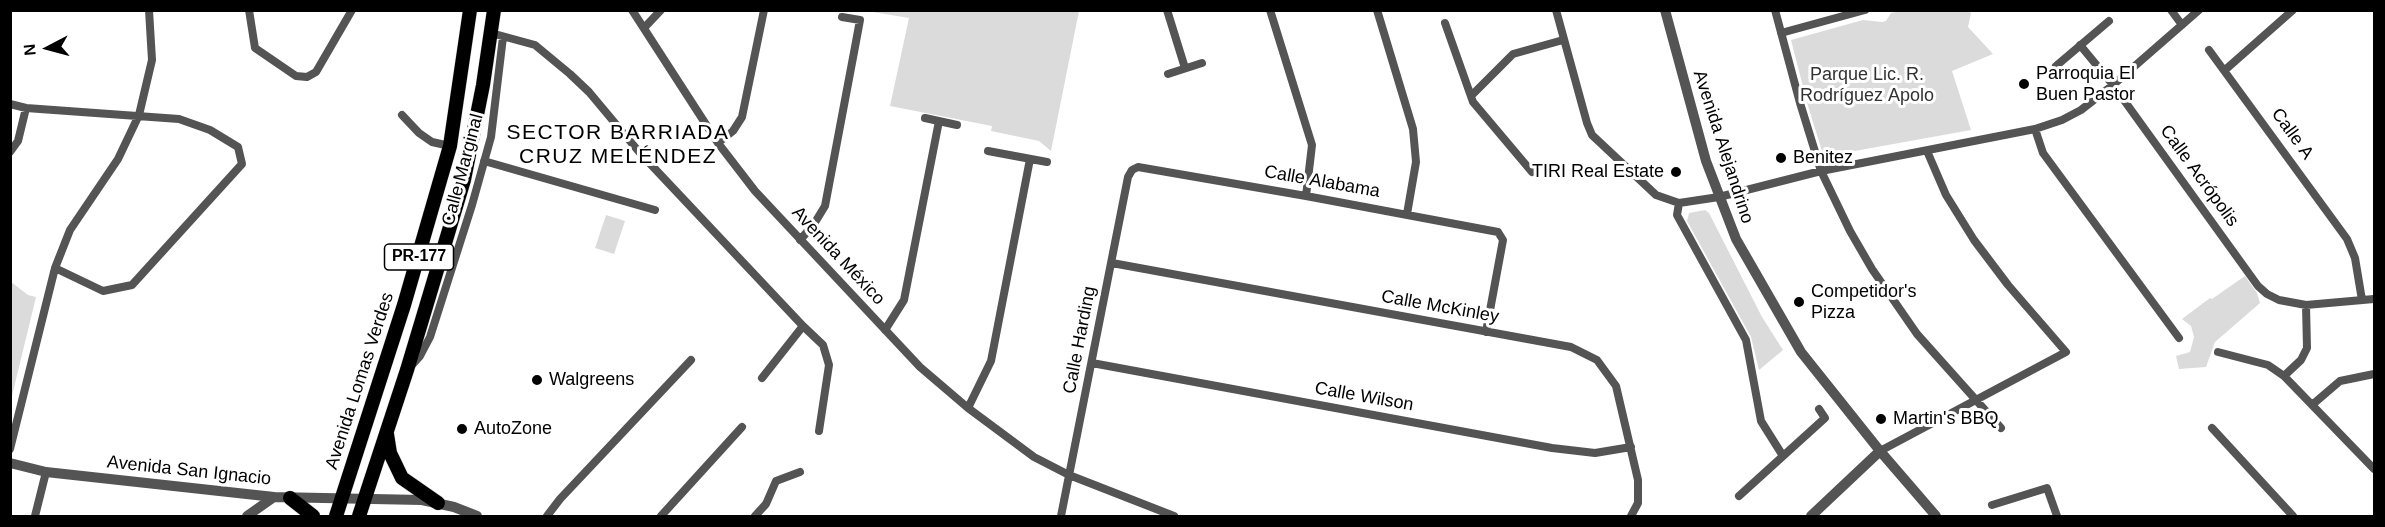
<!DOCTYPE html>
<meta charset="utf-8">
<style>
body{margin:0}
#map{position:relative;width:2385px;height:527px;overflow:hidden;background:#fff;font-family:Arial,sans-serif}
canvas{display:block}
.frame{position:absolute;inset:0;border:12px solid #000;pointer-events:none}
.north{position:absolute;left:18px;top:18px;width:60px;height:60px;-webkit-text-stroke:4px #fff;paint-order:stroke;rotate:264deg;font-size:16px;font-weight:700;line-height:24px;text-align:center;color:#000}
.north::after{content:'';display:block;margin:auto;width:21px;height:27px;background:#000;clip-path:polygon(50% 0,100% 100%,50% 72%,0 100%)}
</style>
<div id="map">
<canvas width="2385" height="527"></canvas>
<div class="frame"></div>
<div class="north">N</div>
</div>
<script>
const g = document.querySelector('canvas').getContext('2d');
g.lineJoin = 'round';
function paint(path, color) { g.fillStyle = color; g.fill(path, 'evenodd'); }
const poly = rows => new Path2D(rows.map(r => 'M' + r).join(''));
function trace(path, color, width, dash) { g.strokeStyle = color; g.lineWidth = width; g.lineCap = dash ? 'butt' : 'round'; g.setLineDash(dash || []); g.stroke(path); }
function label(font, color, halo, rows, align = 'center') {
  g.font = font + ' Arial,sans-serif'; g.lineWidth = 6; g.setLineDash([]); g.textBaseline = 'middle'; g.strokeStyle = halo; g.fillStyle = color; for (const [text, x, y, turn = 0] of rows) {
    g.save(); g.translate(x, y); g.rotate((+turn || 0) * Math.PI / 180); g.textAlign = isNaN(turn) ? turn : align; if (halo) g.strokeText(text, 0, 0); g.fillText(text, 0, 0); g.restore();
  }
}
const green = poly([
 [867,11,1079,11,1051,151,1039,141,991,131,992,126,890,106,909,18],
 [1902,11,1965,10,1971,13,1968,27,1993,54,1952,71,1971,130,1827,156,1822,151,1808,106,1791,40,1863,20,1882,22,1886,21,1891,13],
 [1705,210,1709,213,1762,317,1783,350,1759,370,1751,337,1687,221,1689,213],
 [606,215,625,221,614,254,595,248],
 [2245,276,2257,293,2260,303,2215,342,2206,367,2179,369,2176,356,2190,352,2194,337,2191,326,2182,319,2210,298,2212,299],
 [11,282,28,295,36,297,11,400]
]);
const minor = poly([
 [249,10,255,48,296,76,307,77,316,72,352,10],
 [632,10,718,143,755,191,920,367,968,408,1034,457,1069,475,1174,516],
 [1167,10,1185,68],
 [1270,10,1312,145,1306,196],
 [1377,10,1413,129,1416,162,1407,214],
 [1556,10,1587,123,1592,135,1656,195,1679,203,1719,197,1821,171,2035,129,2062,120,2081,110,2113,85,2199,10],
 [1775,10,1800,103,1821,171,1850,231,1872,269,1917,334,2001,428],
 [2171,10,2182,25],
 [1445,23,1473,102,1532,172],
 [644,28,661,10],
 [491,33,535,45,570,74,589,92,640,153,803,326,823,345,829,365,819,431],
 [1781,33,1865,10],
 [2080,45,2113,85,2258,286,2267,294,2279,300,2306,305,2374,299],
 [2209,50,2347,239,2355,258,2362,300],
 [2056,66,2109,21],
 [2225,70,2293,10],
 [1168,74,1202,63],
 [1471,96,1513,54,1563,40],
 [10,104,26,108,179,119,210,130,238,147,242,164,132,285,103,291,55,268],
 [402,115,419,133,432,142,450,146],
 [925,118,957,125],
 [2035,129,2043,153,2179,338],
 [718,143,733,131,742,117,764,10],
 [988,151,1047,162],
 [10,152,18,141,26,108],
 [484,161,655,210],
 [1679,203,1677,215,1746,340,1761,421,1783,456],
 [800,240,814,224,825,206,855,47,860,20,842,17],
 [1112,263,1571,347,1597,360,1616,386,1638,480,1638,503,1631,516],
 [885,330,904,300,939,121],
 [2218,352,2268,365,2284,376,2374,469],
 [1092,363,1552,448,1595,453,1631,447],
 [411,366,420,356,430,337,472,205,491,137,503,37],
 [2284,376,2301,360,2307,348,2306,305],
 [762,378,803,326],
 [2312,405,2340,381,2374,374],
 [968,408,991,361,1030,159],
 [2212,428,2293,516],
 [10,449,55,268,70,230,118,159,139,115,152,60,149,10],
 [1880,451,2066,352,2008,285,1974,240,1946,195,1927,151],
 [1739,496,1825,418,1819,409],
 [1992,505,2047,488,2057,516],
 [35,516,46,472],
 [547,516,560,499,691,360],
 [661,516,742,427],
 [755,516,766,504,776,481,800,472],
 [1061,516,1128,177,1132,170,1138,167,1306,196,1498,232,1503,240,1486,332]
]);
const tertiary = poly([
 [1665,10,1706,161,1736,239,1801,352,1880,451,1936,516],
 [10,463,46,472,274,497,422,500,454,507,477,516],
 [247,516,274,497],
 [1811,516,1880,451]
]);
const primary = poly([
 [387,434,390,453,402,478,438,503],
 [290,498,313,516],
 [336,516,404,305,450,146,470,10],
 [359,516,407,370,464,180,483,85,494,10]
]);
const markers = [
 [2024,84,6,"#000"],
 [1781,158,6,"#000"],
 [1676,172,6,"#000"],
 [1799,302,6,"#000"],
 [537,380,6,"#000"],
 [1881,419,6,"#000"],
 [462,429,6,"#000"]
];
const shields = [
 [419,257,69]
];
const shieldNames = [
 ["PR-177",419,257]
];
const poiNames = [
 ["Parroquia El",2036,74],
 ["Buen Pastor",2036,95],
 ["Benitez",1793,158],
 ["TIRI Real Estate",1664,172,"right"],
 ["Competidor's",1811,292],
 ["Pizza",1811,313],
 ["Walgreens",549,380],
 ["Martin's BBQ",1893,419],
 ["AutoZone",474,429]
];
const parkNames = [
 ["Parque Lic. R.",1867,75],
 ["Rodríguez Apolo",1867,96]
];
const streetNames = [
 ["Calle A",2292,134,54],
 ["Avenida Alejandrino",1723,147,72],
 ["Calle Marginal",463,170,-75],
 ["Calle Acrópolis",2199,176,54],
 ["Calle Alabama",1322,182,10],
 ["Avenida México",838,256,47],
 ["Calle McKinley",1440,307,10],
 ["Calle Harding",1080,340,-79],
 ["Avenida Lomas Verdes",360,381,-72],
 ["Calle Wilson",1364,397,10],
 ["Avenida San Ignacio",189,471,6]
];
const quarterNames = [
 ["SECTOR BARRIADA",618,133],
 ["CRUZ MELÉNDEZ",618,157]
];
paint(green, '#dbdbdb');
trace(primary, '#dbdbdb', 15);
trace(minor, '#545454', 8);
trace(tertiary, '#545454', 10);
trace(primary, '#000', 14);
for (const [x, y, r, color] of markers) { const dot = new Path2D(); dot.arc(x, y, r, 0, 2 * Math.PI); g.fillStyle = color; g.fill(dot); trace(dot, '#fff', 2); }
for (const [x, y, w] of shields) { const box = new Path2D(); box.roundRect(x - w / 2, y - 13, w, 26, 4.5); g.fillStyle = '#fff'; g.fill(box); trace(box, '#000', 1.5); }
label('bold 16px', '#000', null, shieldNames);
label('18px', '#000', '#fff', poiNames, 'left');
label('18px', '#323232', '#fff', parkNames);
label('18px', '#000', '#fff', streetNames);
g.letterSpacing = '1.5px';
label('21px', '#000', '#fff', quarterNames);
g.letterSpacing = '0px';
</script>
